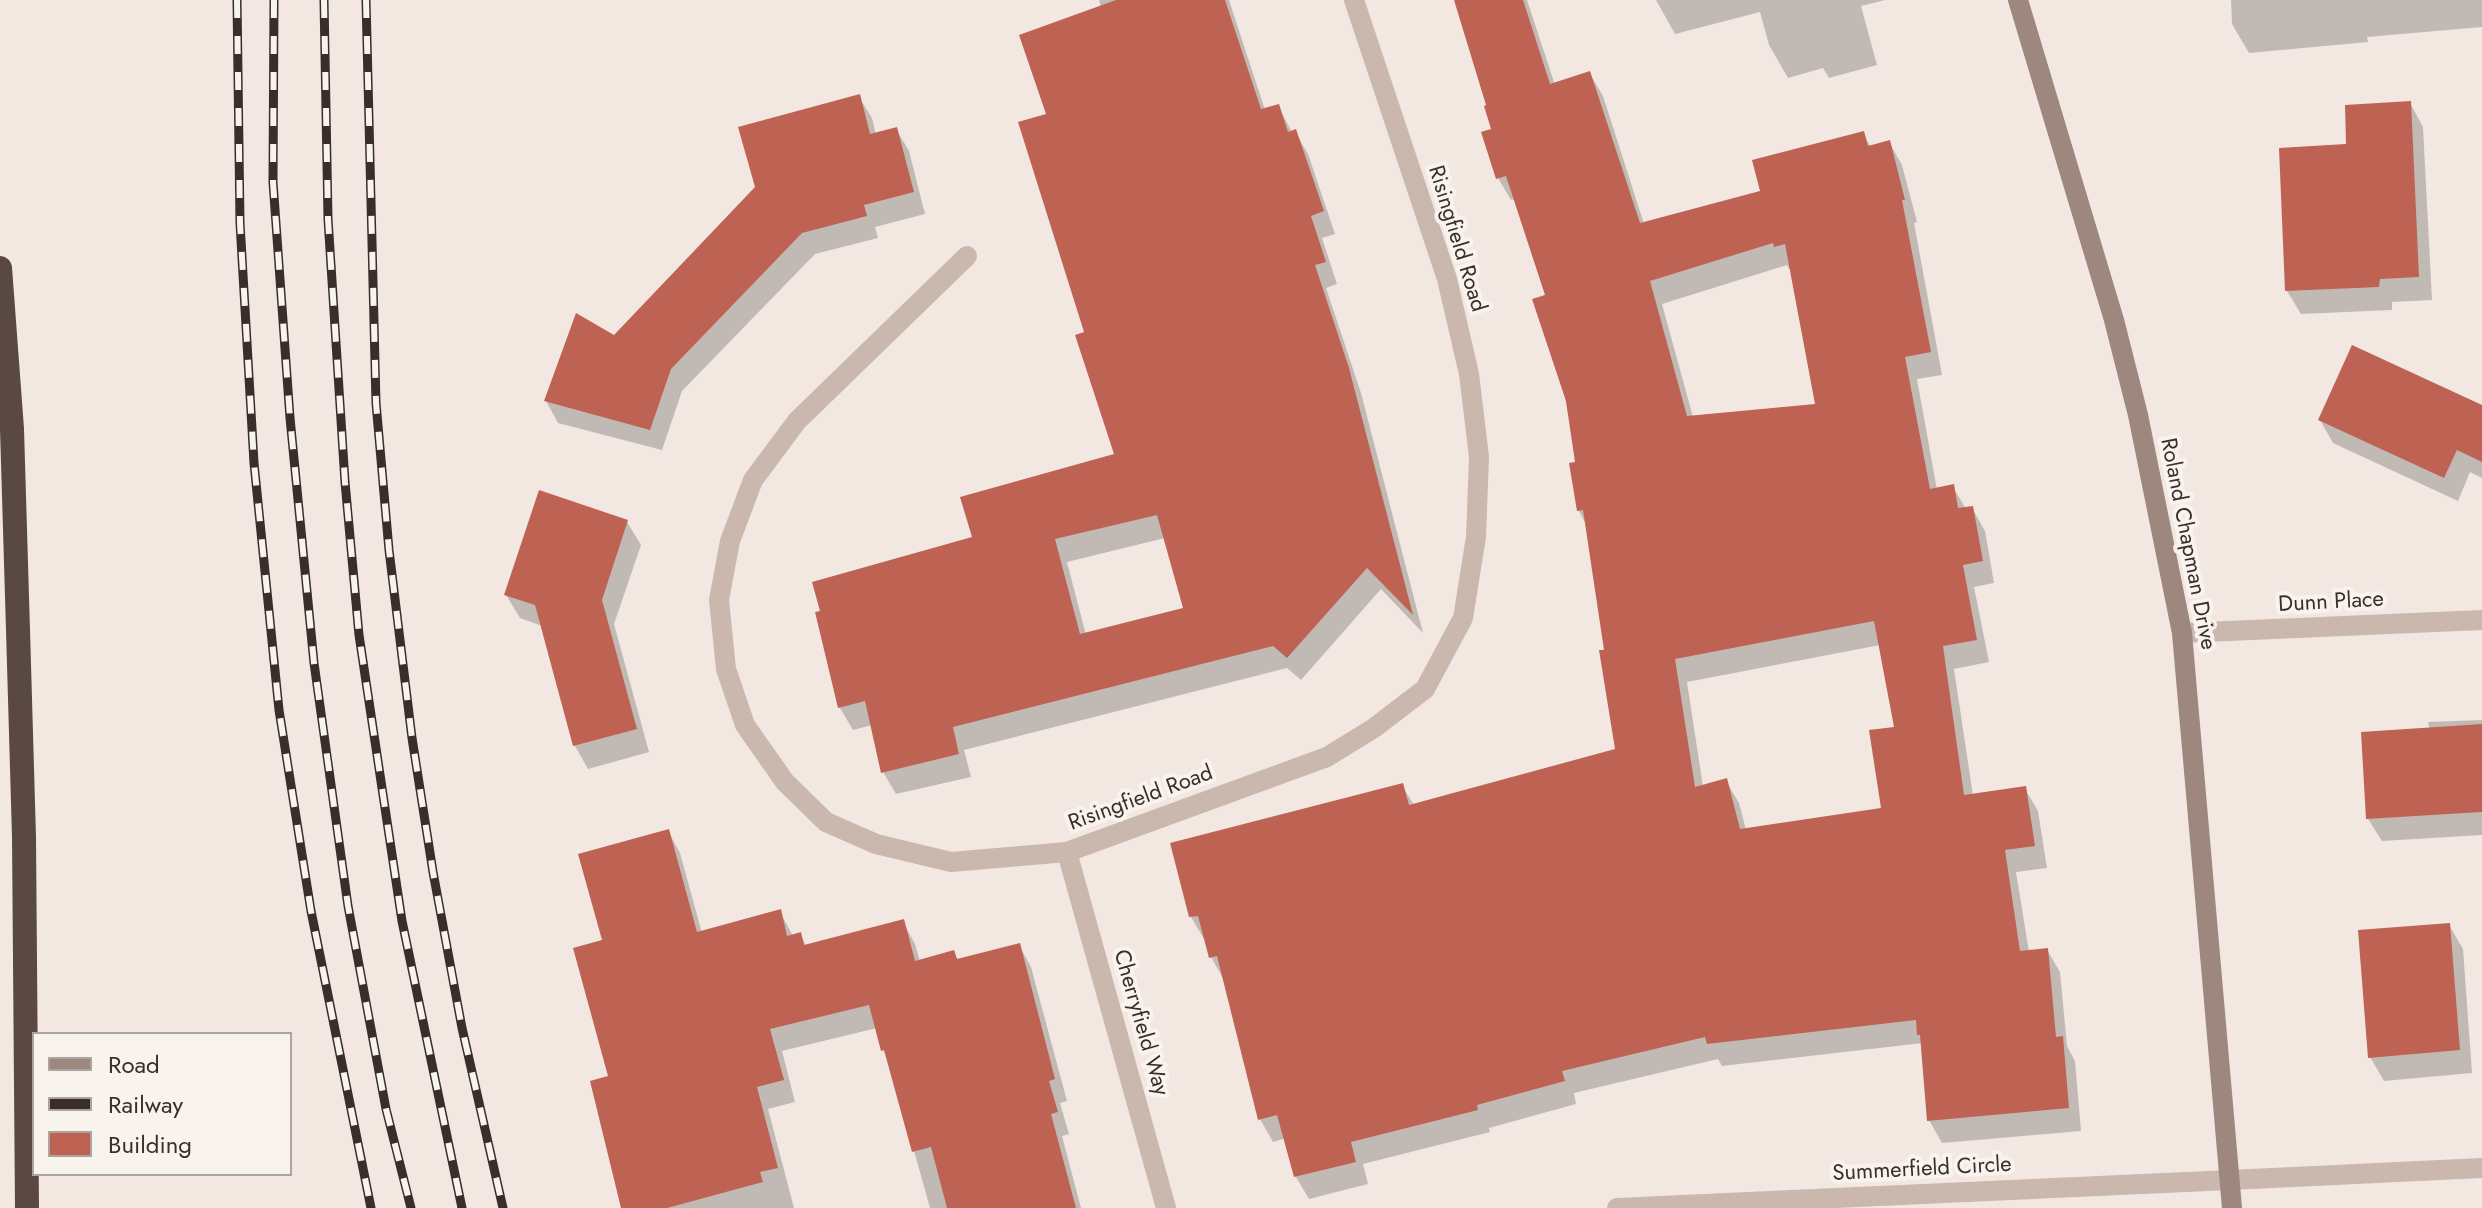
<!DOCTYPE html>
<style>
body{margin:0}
#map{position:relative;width:2482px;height:1208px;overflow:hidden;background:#f2e8e1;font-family:Jost,sans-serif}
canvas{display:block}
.legend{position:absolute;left:32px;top:1032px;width:260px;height:144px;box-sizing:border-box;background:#f9f3ed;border:2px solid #aca49f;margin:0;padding:10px 14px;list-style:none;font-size:24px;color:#392e2b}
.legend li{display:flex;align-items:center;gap:16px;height:40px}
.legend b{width:40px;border:2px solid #aca49f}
</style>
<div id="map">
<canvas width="2482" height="1208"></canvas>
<ul class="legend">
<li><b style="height:10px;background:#9d877e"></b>Road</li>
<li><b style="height:10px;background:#392e2b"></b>Railway</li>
<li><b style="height:22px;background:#be6253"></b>Building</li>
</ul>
</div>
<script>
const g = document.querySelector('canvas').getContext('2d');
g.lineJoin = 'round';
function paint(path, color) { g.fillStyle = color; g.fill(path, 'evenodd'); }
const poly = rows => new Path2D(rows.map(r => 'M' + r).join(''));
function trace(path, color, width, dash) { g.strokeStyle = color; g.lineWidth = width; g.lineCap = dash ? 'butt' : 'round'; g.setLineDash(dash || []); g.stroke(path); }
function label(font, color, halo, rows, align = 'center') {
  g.font = font + ' Jost,sans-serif'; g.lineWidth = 8; g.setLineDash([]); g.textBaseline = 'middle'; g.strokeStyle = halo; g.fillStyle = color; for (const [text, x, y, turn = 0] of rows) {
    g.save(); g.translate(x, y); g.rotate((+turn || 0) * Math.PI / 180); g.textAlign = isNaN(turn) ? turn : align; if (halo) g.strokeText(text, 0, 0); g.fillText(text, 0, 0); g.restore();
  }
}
const shadow = poly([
 [1099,0,1229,0,1265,110,1278,106,1292,132,1295,132,1308,154,1335,234,1322,238,1337,284,1326,288,1361,393,1423,633,1381,589,1301,680,1287,668,964,750,971,777,896,794,883,772,872,725,853,730,840,708,818,614,974,539,1117,456,1086,334,1049,115,1101,7],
 [1165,538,1185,609,1086,635,1067,562],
 [1455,0,1527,0,1555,85,1590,74,1603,96,1644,224,1762,193,1863,134,1871,147,1889,142,1902,165,1917,222,1914,223,1942,375,1917,379,1937,490,1953,487,1966,509,1972,508,1985,531,1994,583,1974,587,1989,662,1954,669,1973,796,2025,789,2038,811,2047,868,2016,872,2029,952,2047,950,2060,972,2067,1046,2075,1061,2081,1131,1942,1143,1929,1120,1923,1043,1722,1066,1718,1059,1574,1093,1576,1104,1489,1128,1490,1132,1363,1164,1368,1184,1309,1199,1296,1177,1286,1138,1273,1142,1260,1119,1224,980,1211,957,1206,939,1204,939,1191,917,1402,786,1414,805,1617,750,1606,651,1587,526,1579,511,1577,464,1547,296,1515,199,1511,200,1498,178,1489,107],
 [1787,265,1789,269,1792,268,1817,406,1693,417,1662,304],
 [1880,645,1896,728,1883,809,1746,830,1739,803,1726,781,1703,787,1687,682],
 [1656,0,1885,0,1861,6,1877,65,1829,78,1823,68,1788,78,1769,45,1760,12,1675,34],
 [2231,0,2482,0,2482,27,2367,37,2368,42,2249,53,2232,24],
 [859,97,872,118,876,135,896,129,909,151,925,214,875,227,878,238,815,254,682,391,662,450,558,423,546,401,615,337],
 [2410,103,2423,127,2432,300,2392,302,2392,310,2301,314,2287,291,2348,146],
 [2482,407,2482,478,2470,472,2458,501,2333,443,2320,420],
 [627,522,641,545,614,624,649,752,588,769,575,746,542,626,520,618,506,595],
 [2482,720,2482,835,2382,841,2368,819,2363,733,2430,730,2428,722],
 [668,831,680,853,702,933,780,912,793,936,800,934,807,947,903,922,915,944,920,962,954,953,958,961,1019,945,1031,967,1067,1101,1060,1103,1069,1134,1062,1136,1081,1208,930,1208,889,1061,883,1050,877,1028,782,1051,795,1102,768,1109,794,1208,623,1208,611,1078,604,941],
 [2449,925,2463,949,2472,1073,2384,1081,2370,1057]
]);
const building = poly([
 [1116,0,1225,0,1261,109,1279,104,1288,132,1296,129,1324,211,1311,216,1326,262,1315,265,1349,368,1413,615,1367,568,1287,658,1273,646,953,727,959,754,881,773,865,701,838,708,815,612,820,611,812,582,972,537,960,497,1114,454,1075,335,1084,332,1018,122,1046,114,1019,35],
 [1157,515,1183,608,1080,634,1055,539],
 [1454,0,1523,0,1550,84,1590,71,1640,223,1760,191,1752,160,1864,131,1868,146,1890,140,1905,200,1902,200,1931,352,1905,357,1930,489,1954,484,1958,508,1973,506,1983,561,1963,565,1977,640,1943,646,1964,795,2026,786,2035,846,2005,850,2020,951,2048,948,2056,1037,2063,1036,2069,1108,1927,1121,1920,1035,1917,1035,1916,1020,1707,1044,1705,1037,1562,1071,1565,1081,1477,1105,1478,1110,1351,1142,1356,1162,1294,1177,1277,1115,1258,1120,1217,956,1209,958,1198,916,1189,917,1170,843,1403,783,1409,805,1615,749,1599,650,1604,650,1583,510,1577,511,1569,463,1575,462,1566,401,1532,299,1545,295,1506,176,1496,179,1481,132,1491,129,1484,106,1486,105],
 [1773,243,1774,247,1785,244,1815,404,1687,416,1650,281],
 [1874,621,1894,727,1869,730,1881,808,1740,829,1727,778,1695,787,1675,659],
 [860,94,870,134,897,127,914,192,864,205,867,216,802,233,671,369,650,430,544,401,576,313,614,335,755,187,738,127],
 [2411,101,2419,277,2380,279,2379,287,2285,291,2279,148,2346,144,2345,105],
 [2352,345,2482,405,2482,462,2457,450,2444,478,2318,420],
 [539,490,628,520,602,600,637,729,573,746,535,605,504,595],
 [2482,724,2482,812,2366,819,2361,732],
 [669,829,697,932,781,909,787,936,801,932,804,945,904,919,915,961,954,950,957,959,1020,943,1055,1079,1049,1081,1058,1112,1051,1114,1076,1208,947,1208,931,1147,912,1152,884,1050,881,1051,869,1005,770,1029,784,1080,757,1087,778,1168,760,1172,763,1182,667,1208,621,1208,590,1081,608,1076,573,948,602,940,578,854],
 [2450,923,2460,1050,2368,1058,2358,930]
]);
const lane = poly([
 [2182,633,2482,620],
 [2230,1180,2482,1168]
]);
const street = poly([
 [967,256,797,421,753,480,730,541,719,600,726,669,745,725,785,782,826,822,876,844,951,862,1067,852,1327,757,1374,728,1425,689,1463,618,1476,537,1479,457,1469,374,1447,279,1354,0],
 [1067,852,1166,1208],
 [1617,1208,2230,1180]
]);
const secondary = poly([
 [2018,0,2114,320,2138,415,2182,633,2232,1208]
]);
const highway = poly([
 [0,268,12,429,18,630,24,837,27,1208]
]);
const rail = poly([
 [237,0,240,223,254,463,279,710,311,911,371,1208],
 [274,0,273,182,290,418,314,663,348,906,386,1109,411,1208],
 [324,0,328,219,345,482,359,635,402,921,462,1208],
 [366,0,376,403,389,550,412,738,433,872,462,1028,503,1208]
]);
const streetNames = [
 ["Risingfield Road",1456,239,73],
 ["Roland Chapman Drive",2187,544,79],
 ["Dunn Place",2331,603,-3],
 ["Risingfield Road",1141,799,-20],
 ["Cherryfield Way",1140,1023,74],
 ["Summerfield Circle",1922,1170,-3]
];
paint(shadow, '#0003');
paint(building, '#be6253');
trace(lane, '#cab7ad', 20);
trace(street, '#cab7ad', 20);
trace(secondary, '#9d877e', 20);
trace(highway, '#594843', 24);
trace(rail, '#392e2b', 9);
trace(rail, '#f9f3ed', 6, [18]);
label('22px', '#392e2b', '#f9f3ed', streetNames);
</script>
